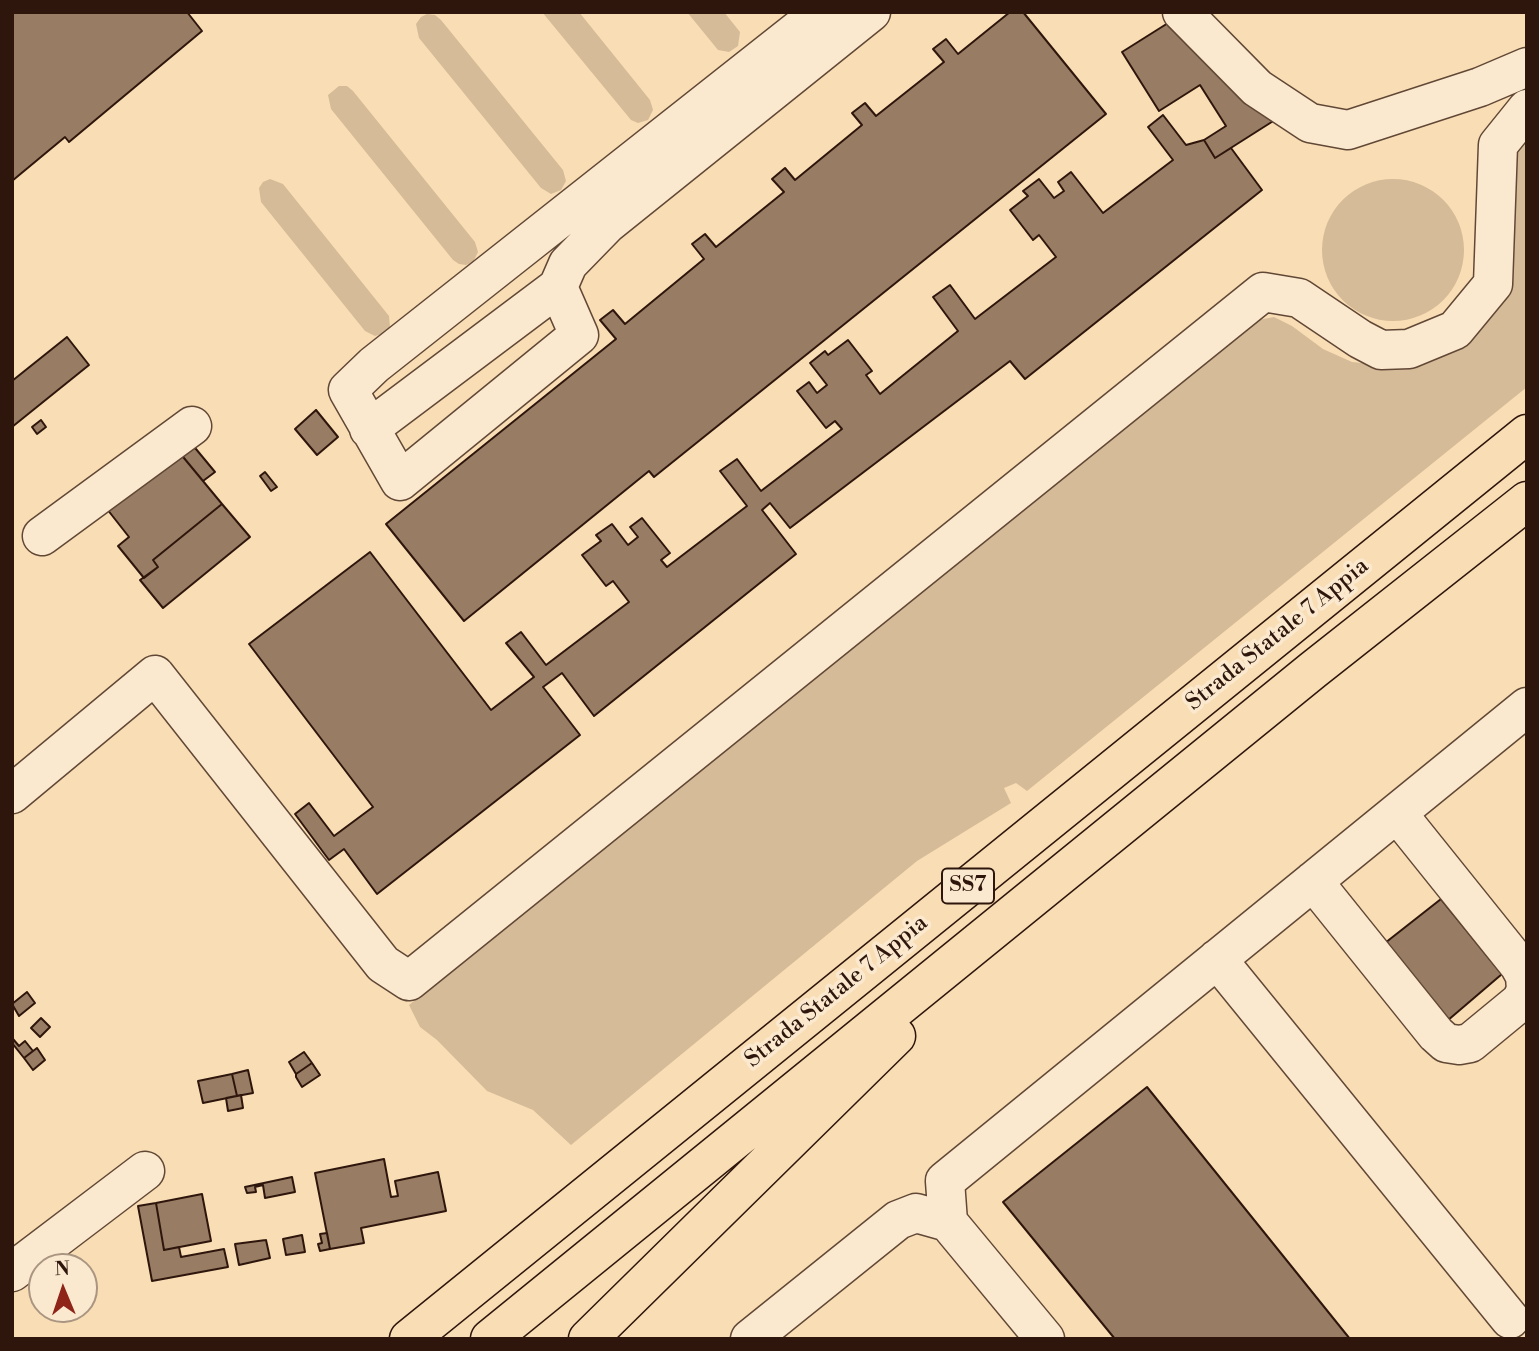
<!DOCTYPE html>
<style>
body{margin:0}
#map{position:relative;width:1539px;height:1351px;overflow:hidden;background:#f9ddb5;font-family:"Libre Bodoni",serif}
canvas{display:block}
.frame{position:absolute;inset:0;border:14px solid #2e160c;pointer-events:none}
.north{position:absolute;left:28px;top:1253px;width:70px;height:70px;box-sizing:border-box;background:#fbe9cf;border:2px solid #a99581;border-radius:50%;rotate:358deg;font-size:19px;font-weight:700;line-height:28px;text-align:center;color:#2e160c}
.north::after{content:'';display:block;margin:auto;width:24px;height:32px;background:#8f2418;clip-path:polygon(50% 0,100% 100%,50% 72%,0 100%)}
</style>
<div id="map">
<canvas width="1539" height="1351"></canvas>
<div class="frame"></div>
<div class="north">N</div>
</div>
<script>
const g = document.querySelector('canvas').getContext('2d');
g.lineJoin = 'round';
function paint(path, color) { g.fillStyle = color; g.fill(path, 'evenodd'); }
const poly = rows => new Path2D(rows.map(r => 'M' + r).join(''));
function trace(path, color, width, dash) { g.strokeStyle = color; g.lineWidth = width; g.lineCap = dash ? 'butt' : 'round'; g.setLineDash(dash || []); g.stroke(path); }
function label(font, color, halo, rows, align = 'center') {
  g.font = font + ' "Libre Bodoni",serif'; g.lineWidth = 7; g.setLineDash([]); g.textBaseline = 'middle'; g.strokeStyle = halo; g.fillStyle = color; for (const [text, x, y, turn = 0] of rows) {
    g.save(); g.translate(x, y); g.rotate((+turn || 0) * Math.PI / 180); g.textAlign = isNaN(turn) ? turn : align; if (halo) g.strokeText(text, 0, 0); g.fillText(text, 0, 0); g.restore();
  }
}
const green = poly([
 [542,12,579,12,650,100,653,110,648,120,638,123,631,120],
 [687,12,724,12,740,32,738,46,729,52,718,50],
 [427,14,435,15,441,20,563,170,566,181,561,190,551,194,541,188,419,38,416,24,421,17],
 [339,86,347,86,353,91,475,242,478,252,473,262,466,265,459,264,453,260,331,109,328,95],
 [1527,129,1527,387,1027,791,1016,783,1004,788,1011,803,917,861,571,1145,533,1110,487,1091,437,1040,420,1027,409,1005,1258,320,1274,317,1292,326,1323,349,1352,362,1389,366,1471,336,1498,207,1521,136],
 [270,179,283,184,389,316,390,327,385,333,375,336,365,331,261,202,259,188,263,182],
 '1322 250a71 71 0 1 1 142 0a71 71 0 1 1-142 0Z'
]);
const building = poly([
 [12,12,187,12,202,31,69,142,65,137,12,181,12,12],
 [1010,12,1023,12,1106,114,654,477,649,471,464,621,386,524,616,339,600,320,613,310,625,324,704,259,692,244,705,234,716,247,784,192,772,179,785,168,795,180,862,125,852,113,865,103,876,116,934,70,944,62,933,49,946,39,958,54,1010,12],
 [1176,18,1278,118,1215,158,1204,140,1226,126,1200,85,1159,111,1122,52,1176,18],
 [1163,115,1186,145,1204,140,1215,158,1231,148,1262,190,1025,379,1010,361,790,528,770,503,762,510,796,554,594,716,562,673,543,687,580,735,377,894,344,849,329,860,295,814,309,803,334,836,373,807,249,644,370,552,491,710,534,677,506,643,521,632,546,665,629,602,613,581,606,586,582,555,601,541,596,535,612,524,628,545,638,537,630,527,642,518,670,553,661,560,667,567,747,506,720,471,737,459,761,491,842,429,835,421,826,428,797,391,809,382,817,393,827,385,810,363,825,351,828,355,848,340,872,371,866,375,880,394,958,331,933,297,950,285,975,319,1056,257,1039,235,1033,240,1010,210,1028,196,1023,191,1039,179,1054,198,1064,191,1058,182,1071,172,1103,213,1173,160,1148,127,1163,115],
 [67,337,89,365,12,427,12,381,67,337],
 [316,410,338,437,317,455,295,429,316,410],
 [41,420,46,427,37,434,32,427,41,420],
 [191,443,215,472,203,481,179,452,191,443],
 [179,452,222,504,153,560,158,567,144,578,118,546,129,537,107,509,179,452],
 [265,472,277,487,271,491,260,476,265,472],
 [222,504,250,537,163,608,140,580,158,567,153,560,222,504],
 [1441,899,1502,974,1447,1021,1385,943,1441,899],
 [27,992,35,1003,19,1016,12,1004,27,992],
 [41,1018,50,1027,40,1037,31,1028,41,1018],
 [13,1039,19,1046,25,1041,33,1051,24,1058,12,1043,13,1039],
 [37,1048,45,1060,33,1070,24,1058,37,1048],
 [304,1052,312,1063,296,1074,289,1062,304,1052],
 [312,1063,320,1075,302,1087,296,1077,296,1074,312,1063],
 [248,1070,253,1093,237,1096,232,1074,248,1070],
 [232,1074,237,1096,203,1103,198,1081,232,1074],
 [1147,1087,1350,1339,1115,1339,1003,1202,1147,1087],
 [241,1095,243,1108,228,1111,226,1098,241,1095],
 [384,1159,391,1197,398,1196,395,1181,438,1172,446,1211,361,1228,364,1243,330,1249,315,1173,384,1159],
 [292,1177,295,1192,265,1198,263,1185,255,1187,256,1192,247,1193,245,1187,292,1177],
 [202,1194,211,1241,164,1250,156,1203,202,1194],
 [156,1203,164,1250,179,1247,181,1257,224,1249,228,1267,152,1281,138,1206,156,1203],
 [327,1233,330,1249,320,1251,318,1244,322,1243,320,1234,327,1233],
 [302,1235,305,1252,286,1255,283,1239,302,1235],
 [266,1240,270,1258,239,1265,235,1244,266,1240]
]);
const minor = poly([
 [821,12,374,365,348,390,400,481,579,335,558,287,568,264,607,224,871,12],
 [1182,12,1257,88,1310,123,1348,130,1480,87,1527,67],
 [369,429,558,287],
 [42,536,192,426],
 [12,794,155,675,383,964,409,981,1263,292,1299,298,1360,339,1381,350,1409,349,1455,330,1493,284,1498,145,1527,109],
 [1313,881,1436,1034,1446,1043,1459,1045,1470,1043,1521,1001,1526,990,1525,976,1519,965,1397,813],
 [1217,959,1510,1319],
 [12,1272,145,1171],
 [750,1339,898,1220,916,1213,948,1222],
 [1045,1339,948,1222,945,1181,1527,707]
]);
const highway = poly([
 [409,1339,1527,434],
 [490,1339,1313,670,1527,501],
 [588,1339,896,1036]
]);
const shields = [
 [968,886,52]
];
const shieldNames = [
 ["SS7",968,886]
];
const streetNames = [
 ["Strada Statale 7 Appia",1278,635,-39],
 ["Strada Statale 7 Appia",837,992,-39]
];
paint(green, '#d6bb98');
paint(building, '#987d64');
trace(building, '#2e160c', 2);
trace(minor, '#614836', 41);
trace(highway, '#2e160c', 41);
trace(minor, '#fbe9cf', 38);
trace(highway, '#f9ddb5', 38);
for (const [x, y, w] of shields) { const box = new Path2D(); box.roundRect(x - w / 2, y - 17.5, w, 35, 5); g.fillStyle = '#fbe9cf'; g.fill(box); trace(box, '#2e160c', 2); }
label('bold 21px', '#2e160c', null, shieldNames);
label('23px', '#2e160c', '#fbe9cf', streetNames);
</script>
